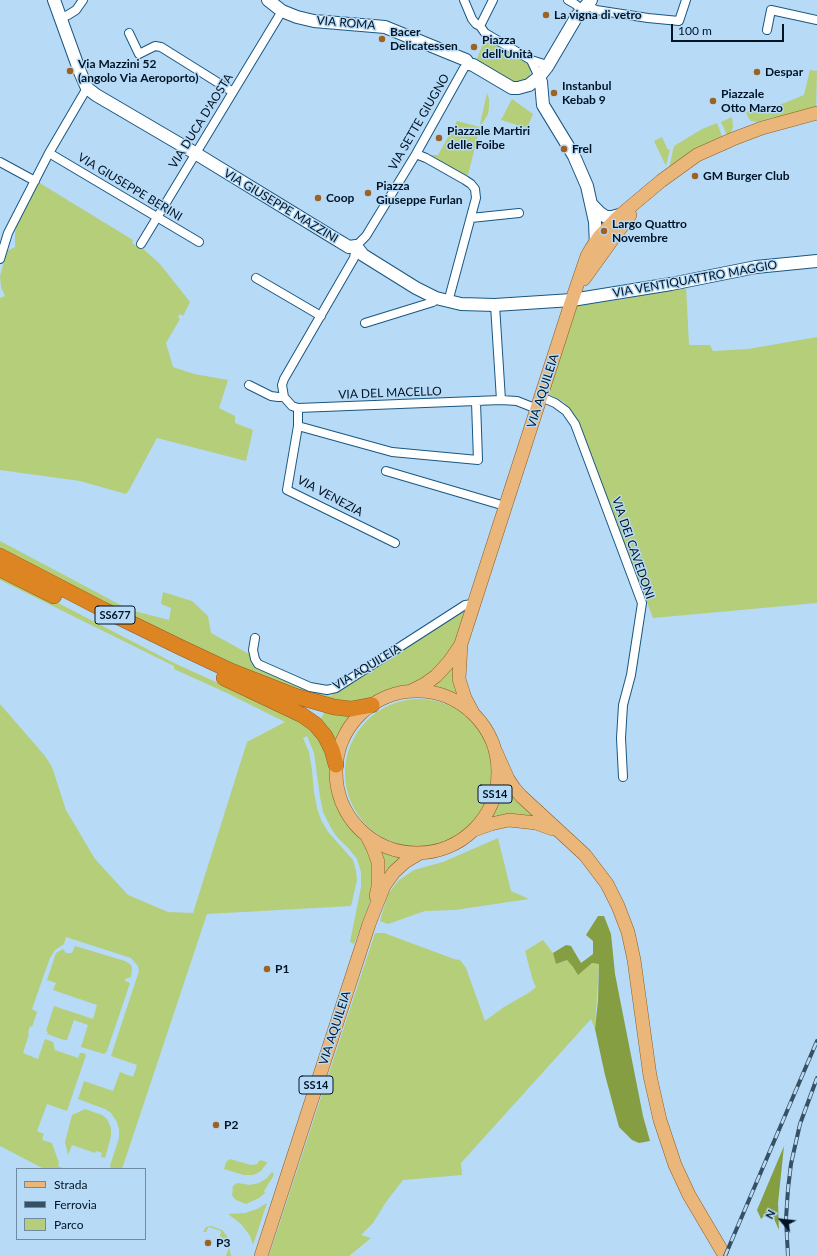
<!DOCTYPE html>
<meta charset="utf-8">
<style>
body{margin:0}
#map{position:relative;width:817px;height:1256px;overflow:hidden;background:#b7daf7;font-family:Lato,sans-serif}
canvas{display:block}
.legend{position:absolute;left:16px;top:1168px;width:130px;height:72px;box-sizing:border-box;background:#b7daf7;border:1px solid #6e8ba3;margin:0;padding:5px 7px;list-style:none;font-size:12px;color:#001425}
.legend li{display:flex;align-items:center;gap:8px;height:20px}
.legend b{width:20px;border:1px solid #6e8ba3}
.north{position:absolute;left:761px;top:1200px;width:40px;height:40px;-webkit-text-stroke:3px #b7daf7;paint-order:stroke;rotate:298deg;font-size:11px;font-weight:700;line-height:16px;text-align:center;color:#001425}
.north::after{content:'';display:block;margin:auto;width:14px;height:18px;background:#001425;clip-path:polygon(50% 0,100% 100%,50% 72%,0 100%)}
.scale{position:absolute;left:671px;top:24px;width:113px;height:18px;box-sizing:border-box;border:2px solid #001425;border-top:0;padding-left:5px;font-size:12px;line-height:14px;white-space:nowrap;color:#001425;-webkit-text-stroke:3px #b7daf7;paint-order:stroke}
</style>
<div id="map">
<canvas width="817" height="1256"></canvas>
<ul class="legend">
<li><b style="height:5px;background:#eab67a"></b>Strada</li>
<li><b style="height:5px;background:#375064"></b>Ferrovia</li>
<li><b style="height:11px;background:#b4ce7a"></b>Parco</li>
</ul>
<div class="north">N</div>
<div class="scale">100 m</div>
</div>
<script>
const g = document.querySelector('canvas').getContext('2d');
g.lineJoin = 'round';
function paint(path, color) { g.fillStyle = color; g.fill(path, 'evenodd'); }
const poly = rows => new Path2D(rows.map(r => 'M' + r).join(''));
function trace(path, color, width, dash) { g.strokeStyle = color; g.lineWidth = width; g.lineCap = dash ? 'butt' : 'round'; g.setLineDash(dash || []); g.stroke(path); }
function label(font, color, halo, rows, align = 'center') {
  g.font = font + ' Lato,sans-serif'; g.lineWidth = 3; g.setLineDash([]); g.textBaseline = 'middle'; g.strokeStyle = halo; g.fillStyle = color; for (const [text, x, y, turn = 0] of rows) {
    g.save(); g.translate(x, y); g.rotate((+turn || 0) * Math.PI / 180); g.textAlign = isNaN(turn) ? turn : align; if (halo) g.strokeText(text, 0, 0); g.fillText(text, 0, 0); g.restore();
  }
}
const green = poly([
 [485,39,528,64,531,70,529,79,516,84,476,61],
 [810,70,817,71,816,108,782,119,774,117,757,122,751,121,748,117,746,112,767,105,772,108,804,95],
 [487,93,489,99,489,106,488,114,482,124,480,124],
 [512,99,533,114,527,128,501,120],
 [732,117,733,127,731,133,727,135,721,122],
 [457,121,480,127,468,175,461,176,435,160,436,158,433,156,431,158,430,156,431,155,438,155],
 [717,123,722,136,669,168,674,146,702,129],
 [662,137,668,150,670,149,666,166,654,141],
 [38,182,133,240,132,243,135,245,140,246,160,264,190,302,183,316,180,314,178,317,180,319,166,343,173,367,194,374,228,380,219,408,235,416,235,423,253,430,246,461,157,438,129,490,126,494,80,481,0,470,0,298,5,296,1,287,0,276,7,251,15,247,15,234,16,225],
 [686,286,689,345,710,345,713,351,748,349,817,337,817,603,653,618,576,418,564,402,548,394,577,306,624,299],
 [0,541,130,610,169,620,171,608,161,604,163,592,192,601,208,616,211,633,249,654,251,663,300,687,321,694,331,696,335,692,461,612,465,612,453,649,425,678,409,685,381,693,360,704,335,704,257,675,170,635,0,552],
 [0,573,174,663,304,722,321,741,329,763,333,791,342,817,367,848,375,864,371,899,354,944,350,942,361,887,361,872,357,859,349,849,337,837,331,828,323,812,320,797,314,753,307,736,303,738,309,752,312,770,314,792,317,808,322,822,329,833,353,860,356,871,357,880,351,906,207,914,122,1169,111,1169,110,1166,119,1138,119,1130,117,1122,111,1113,105,1109,78,1099,84,1081,113,1091,120,1072,133,1077,137,1065,111,1056,139,971,138,966,131,958,66,937,64,944,55,950,50,958,46,969,32,1009,37,1012,32,1027,30,1026,28,1033,29,1034,23,1053,38,1059,45,1039,53,1042,55,1050,78,1058,80,1053,84,1053,86,1055,67,1111,47,1104,37,1131,44,1134,42,1140,52,1143,59,1163,58,1166,65,1169,44,1169,0,1146,0,704,45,756,52,767,66,810,95,859,128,895,168,912,193,913,247,742,285,722,229,694,174,669,174,666,0,580],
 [453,667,455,668,459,698,444,692,430,688],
 '345 773a74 74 0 1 1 148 0a74 74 0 1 1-148 0Z',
 [325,711,357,714,357,716,346,731,338,752,318,724],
 [504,783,539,817,489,820,500,801],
 [498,838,511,891,529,899,455,910,425,911,388,924,380,921,388,894,399,880,414,870,443,862],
 [378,847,394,854,404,856,384,875],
 [375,933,384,933,454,959,460,960,466,968,485,1021,504,1007,530,992,536,987,533,981,525,951,543,940,553,953,556,964,567,960,573,967,578,974,592,963,599,964,595,1029,591,1019,461,1163,462,1175,403,1180,386,1202,373,1223,361,1235,371,1238,349,1256,269,1256],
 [75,946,125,961,131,965,132,968,131,977,125,979,125,981,130,983,107,1051,104,1054,81,1047,88,1025,74,1020,67,1040,64,1040,47,1034,48,1032,46,1031,54,1006,93,1019,97,1005,53,990,56,983,47,980,56,953,63,949,66,953,72,953],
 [85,1109,102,1115,107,1119,111,1128,111,1136,105,1158,101,1157,102,1153,96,1151,95,1153,72,1145,68,1155,65,1142,72,1115],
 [230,1159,251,1165,257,1164,260,1160,267,1162,267,1163,261,1171,256,1174,252,1175,244,1175,224,1169,226,1162],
 [272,1172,274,1174,271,1180,264,1191,265,1193,259,1198,246,1204,236,1200,234,1198,232,1195,233,1189,232,1188,234,1185,238,1183,250,1185,259,1183,267,1178],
 [267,1203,253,1245,250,1236,245,1229,241,1224,228,1214,245,1213,257,1209],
 [211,1226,222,1230,227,1236,231,1256,226,1256,229,1247,224,1244,224,1239,220,1236,221,1231,209,1227,208,1228,206,1232,203,1232,206,1227]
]);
const forest = poly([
 [598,916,604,916,611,934,615,974,643,1116,650,1141,639,1143,632,1140,619,1127,605,1075,595,1029,598,1001,599,964,592,963,578,975,573,967,567,960,556,964,553,953,566,945,571,946,581,963,593,954,593,941,586,935],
 [784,1146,778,1203,779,1230,770,1210,761,1219,757,1210]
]);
const street = poly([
 [464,0,472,19,476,24,480,26,485,33,531,60,544,64,547,67],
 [568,0,575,4,582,10],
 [587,5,596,10,648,18,679,21,686,0],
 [61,18,68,15,76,10,83,0],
 [480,26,493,0],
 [767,30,771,10,817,20],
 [129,33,139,54,155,46,161,47,233,92],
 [531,60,539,77],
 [49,153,199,242],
 [416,154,426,158,465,180,471,184,475,189,476,198,473,209,448,302],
 [0,162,35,181],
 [471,218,519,213],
 [141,244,282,11],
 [0,259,8,233,49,153,87,88],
 [256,278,321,316],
 [495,305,501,400],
 [365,323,433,302,436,298],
 [249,385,271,396,278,397,284,397,292,406,298,408,501,400,517,401,537,409],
 [284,397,282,385,284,379,354,258,356,246,366,236,416,154,464,68,469,64],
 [541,397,555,403,566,411,575,424,642,603,631,675,623,705,621,738,623,777],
 [298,408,298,426,392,452,478,460,476,402],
 [298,426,287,490,395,543],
 [386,471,505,506],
 [255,638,253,650,255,659,258,664,310,687,327,690,336,688,465,605,473,604]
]);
const secondary = poly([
 [54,0,80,72,87,88,96,95,195,153,334,238,349,247,356,246,363,255,416,288,436,298,461,304,495,305,572,300,671,284,756,267,817,261],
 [268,0,282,11,297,17,314,21,385,27,466,60,469,64,473,65,512,88,518,88,529,85,539,77,547,67,577,16,591,0],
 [539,77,541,82,543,105,574,156,587,186,595,222,596,247],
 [591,204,600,213,606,217,612,217,623,214]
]);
const primary = poly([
 [584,279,630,215],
 [411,691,425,684,436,676,449,662,460,646],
 '336 772a81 81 0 1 1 162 0a81 81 0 1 1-162 0Z',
 [473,713,465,698,459,679,461,644,572,300,587,256,591,249,599,237,617,218,661,181,697,155,733,139,762,128,817,113],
 [496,752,508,779,514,788,521,796,585,855,607,884,618,906,628,932,634,960,650,1076,660,1120,675,1165,689,1195,722,1251],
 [474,830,491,824,509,820,536,823,553,829],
 [367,836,373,848,378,862,378,887,376,896],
 [261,1256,369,924,384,886,394,872,405,862,420,853]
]);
const highway = poly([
 [0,556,104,610,182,648,231,671,272,687,295,696,334,707,351,709,372,705],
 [0,569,54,596],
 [224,678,302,715,315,724,325,736,332,750,336,765]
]);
const rail = poly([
 [725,1256,817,1041],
 [788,1256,786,1219,788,1189,791,1164,800,1124,817,1078]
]);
const markers = [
 [546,15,4,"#9d6122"],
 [382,39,4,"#9d6122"],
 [474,47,4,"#9d6122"],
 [70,71,4,"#9d6122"],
 [757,72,4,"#9d6122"],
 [554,93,4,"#9d6122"],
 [713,101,4,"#9d6122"],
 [439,138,4,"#9d6122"],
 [564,149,4,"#9d6122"],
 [695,176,4,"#9d6122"],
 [368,193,4,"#9d6122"],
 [318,198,4,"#9d6122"],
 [604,231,4,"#9d6122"],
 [267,969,4,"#9d6122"],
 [216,1125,4,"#9d6122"],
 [208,1243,4,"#9d6122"]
];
const shields = [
 [115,615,40],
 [495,794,34],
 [316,1085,34]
];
const shieldNames = [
 ["SS677",115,615],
 ["SS14",495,794],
 ["SS14",316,1085]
];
const poiNames = [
 ["La vigna di vetro",554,15],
 ["Bacer",390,32],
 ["Delicatessen",390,46],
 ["Piazza",482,40],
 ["dell'Unità",482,54],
 ["Via Mazzini 52",78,64],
 ["(angolo Via Aeroporto)",78,78],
 ["Despar",765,72],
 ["Instanbul",562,86],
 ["Kebab 9",562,100],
 ["Piazzale",721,94],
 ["Otto Marzo",721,108],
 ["Piazzale Martiri",447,131],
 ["delle Foibe",447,145],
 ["Frel",572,149],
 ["GM Burger Club",703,176],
 ["Piazza",376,186],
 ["Giuseppe Furlan",376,200],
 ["Coop",326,198],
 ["Largo Quattro",612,224],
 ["Novembre",612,238],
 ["P1",275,969],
 ["P2",224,1125],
 ["P3",216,1243]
];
const streetNames = [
 ["VIA ROMA",346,23,5],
 ["VIA DUCA D'AOSTA",201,121,-58],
 ["VIA SETTE GIUGNO",419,122,-60],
 ["VIA GIUSEPPE BERINI",130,187,31],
 ["VIA GIUSEPPE MAZZINI",281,206,31],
 ["VIA VENTIQUATTRO MAGGIO",695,279,-10],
 ["VIA AQUILEIA",543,391,-72],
 ["VIA DEL MACELLO",390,393,-2],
 ["VIA VENEZIA",330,496,28],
 ["VIA DEI CAVEDONI",633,548,71],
 ["VIA AQUILEIA",367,667,-31],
 ["VIA AQUILEIA",335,1028,-72]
];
paint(green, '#b4ce7a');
paint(forest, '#849e41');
trace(street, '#1a5780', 10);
trace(secondary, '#1a5780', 14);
trace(primary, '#8f5d23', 14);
trace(highway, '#8f5d23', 16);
trace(street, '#fff', 8);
trace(secondary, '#fff', 12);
trace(primary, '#eab67a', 13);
trace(highway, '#dc8522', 15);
trace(rail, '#375064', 4);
trace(rail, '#b7daf7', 2.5, [8]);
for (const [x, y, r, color] of markers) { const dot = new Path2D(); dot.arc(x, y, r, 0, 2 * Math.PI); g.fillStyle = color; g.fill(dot); trace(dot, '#b7daf7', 1.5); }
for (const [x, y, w] of shields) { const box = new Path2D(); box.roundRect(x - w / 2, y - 9, w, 18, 3); g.fillStyle = '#b7daf7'; g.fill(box); trace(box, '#001425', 1); }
label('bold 11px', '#001425', null, shieldNames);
label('bold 12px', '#001425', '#b7daf7', poiNames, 'left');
label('12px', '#001425', '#b7daf7', streetNames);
</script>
